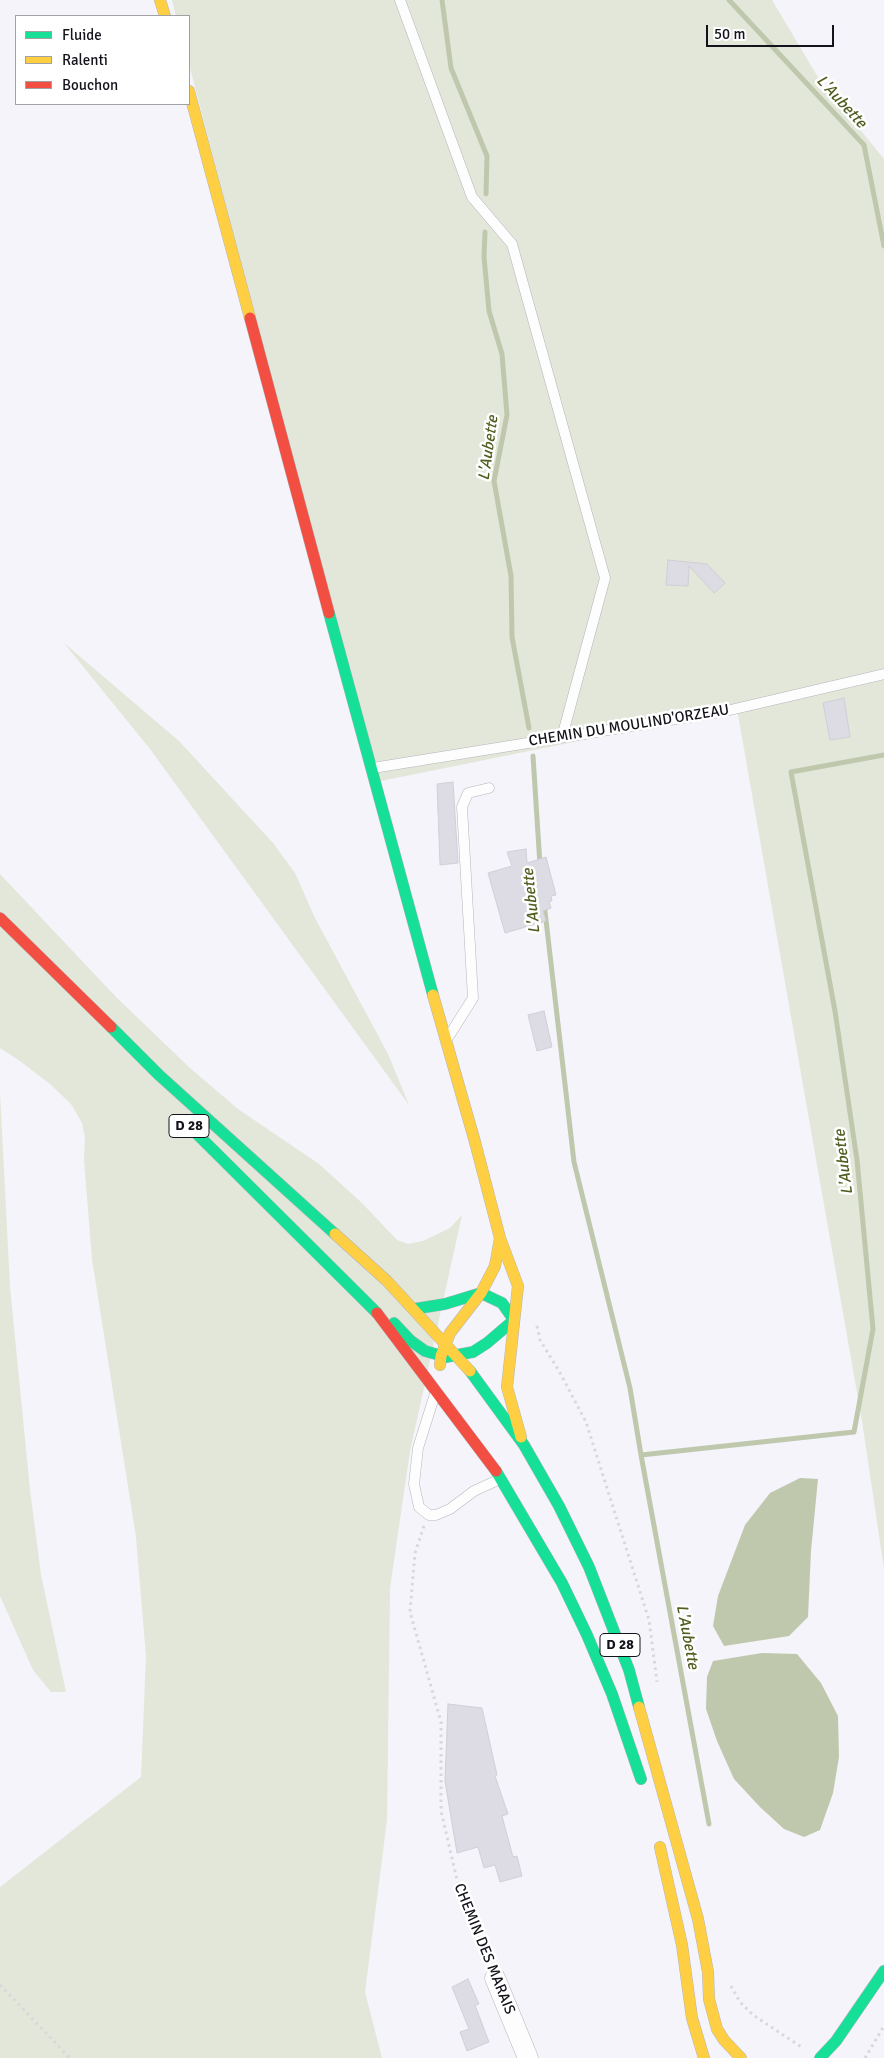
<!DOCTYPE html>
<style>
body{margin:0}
#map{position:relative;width:884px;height:2058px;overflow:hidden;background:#f4f4fa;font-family:Signika,sans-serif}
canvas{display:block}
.legend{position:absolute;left:15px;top:15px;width:175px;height:90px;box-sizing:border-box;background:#fff;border:1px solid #a1a1a4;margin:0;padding:6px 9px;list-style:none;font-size:15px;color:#13131b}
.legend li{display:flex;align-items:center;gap:10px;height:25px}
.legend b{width:25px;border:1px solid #a1a1a4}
.scale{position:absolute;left:706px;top:25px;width:128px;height:22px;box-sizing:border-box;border:2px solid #13131b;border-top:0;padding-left:6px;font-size:15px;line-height:18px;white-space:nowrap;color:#13131b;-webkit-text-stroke:4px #fff;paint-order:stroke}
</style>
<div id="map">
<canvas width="884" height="2058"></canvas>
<ul class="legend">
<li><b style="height:6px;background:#16e098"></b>Fluide</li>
<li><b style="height:6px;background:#ffcf43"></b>Ralenti</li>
<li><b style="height:6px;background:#f24e42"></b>Bouchon</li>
</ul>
<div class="scale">50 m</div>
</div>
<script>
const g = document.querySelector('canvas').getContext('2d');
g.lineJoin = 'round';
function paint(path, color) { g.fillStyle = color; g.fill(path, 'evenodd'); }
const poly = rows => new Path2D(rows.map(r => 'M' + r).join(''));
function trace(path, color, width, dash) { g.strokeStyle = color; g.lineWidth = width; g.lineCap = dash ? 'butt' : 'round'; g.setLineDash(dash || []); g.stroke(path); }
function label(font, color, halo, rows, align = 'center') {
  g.font = font + ' Signika,sans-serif'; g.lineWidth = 5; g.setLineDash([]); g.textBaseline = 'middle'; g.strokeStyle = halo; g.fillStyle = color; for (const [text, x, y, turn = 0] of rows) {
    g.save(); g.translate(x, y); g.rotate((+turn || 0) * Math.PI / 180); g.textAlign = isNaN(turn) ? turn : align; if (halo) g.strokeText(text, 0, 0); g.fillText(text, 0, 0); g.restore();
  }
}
const green = poly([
 [172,0,772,0,819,79,884,159,884,1569,862,1421,737,709,376,782,189,64,189,16,176,16],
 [64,643,179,741,273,843,295,873,315,918,388,1054,409,1105,150,749],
 [0,874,116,997,190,1068,238,1109,319,1164,362,1203,397,1240,408,1244,423,1241,450,1228,462,1215,410,1451,390,1588,387,1820,365,1992,382,2058,0,2058,0,1887,141,1777,146,1656,136,1537,92,1259,84,1160,85,1138,82,1123,71,1104,50,1084,20,1061,0,1048],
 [0,1092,10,1287,30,1490,41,1575,66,1692,51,1692,33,1670,0,1596]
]);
const water = poly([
 [800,1478,818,1479,811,1551,808,1617,789,1636,724,1646,713,1626,718,1596,745,1525,770,1493],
 [762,1653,797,1654,821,1683,838,1716,839,1757,833,1793,820,1830,804,1837,784,1829,760,1807,734,1779,717,1741,706,1709,707,1677,713,1661]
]);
const stream = poly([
 [442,0,451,68,487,156,486,194],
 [729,0,864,145,884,246],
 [485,232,484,257,489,311,502,354,507,415,494,481,511,576,512,637,529,728],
 [533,756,540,865],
 [544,903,574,1162,630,1388,641,1455,709,1824],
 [641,1455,854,1432,873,1329,857,1160,835,1011,791,772,884,755]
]);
const building = poly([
 [668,560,707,564,725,583,714,593,689,566,688,586,666,585,668,560],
 [844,698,850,737,830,740,823,703,844,698],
 [453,782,458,863,440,865,437,784,453,782],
 [526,849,527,863,546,857,556,895,551,896,552,901,549,901,551,908,543,911,546,921,505,933,488,873,512,866,507,852,526,849],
 [544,1011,552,1047,537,1051,528,1015,544,1011],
 [448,1704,482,1708,497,1775,495,1776,508,1814,502,1816,513,1857,517,1856,522,1876,500,1882,495,1865,484,1868,478,1847,457,1853,445,1781,448,1704],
 [468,1979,479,2004,475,2005,489,2042,467,2051,460,2032,469,2029,452,1987,468,1979]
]);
const path = poly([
 [537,1326,540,1340,559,1371,586,1422,649,1620,657,1682],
 [424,1526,415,1553,410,1612,441,1722,441,1811,462,1901,491,1963],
 [0,1985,70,2058],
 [731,1986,740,2002,753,2015,803,2048],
 [865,2058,884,2026]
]);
const lane = poly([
 [400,0,472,197,512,244,605,578,562,737],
 [373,768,726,711,884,674],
 [449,1036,473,998,462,807,468,793,489,788],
 [435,1394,418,1448,414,1484,419,1507,429,1515,436,1515,450,1509,474,1491,500,1479]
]);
const street = poly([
 [495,1978,528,2058]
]);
const fast = poly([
 [329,613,433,995],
 [111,1027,159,1075,335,1234],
 [189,1126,377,1313],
 [394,1323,411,1341,425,1351,446,1357,473,1352,487,1343,514,1320,502,1303,481,1293,445,1304,414,1309],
 [470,1371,524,1445,559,1506,589,1567,629,1670,639,1707],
 [496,1471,562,1583,587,1635,612,1694,641,1779],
 [820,2058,836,2041,884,1971]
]);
const slow = poly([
 [160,0,165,16],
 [189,91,250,318],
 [433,995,475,1142,500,1238,518,1286,507,1387,521,1437],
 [335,1234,387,1281,470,1371],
 [440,1365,441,1356,450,1333,481,1293,495,1266,500,1238],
 [639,1707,698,1919,708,1972,709,1999,717,2029,724,2040,741,2058],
 [660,1847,682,1945,692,2018,704,2058]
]);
const jam = poly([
 [250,318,329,613],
 [0,918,111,1027],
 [377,1313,496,1471]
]);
const shields = [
 [189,1126,40],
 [620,1645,40]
];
const shieldNames = [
 ["D 28",189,1126],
 ["D 28",620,1645]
];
const streetNames = [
 ["CHEMIN DU MOULIND'ORZEAU",629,726,-9],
 ["CHEMIN DES MARAIS",484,1949,68]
];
const waterNames = [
 ["L'Aubette",841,102,47],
 ["L'Aubette",489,448,-82],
 ["L'Aubette",532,901,-96],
 ["L'Aubette",844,1162,-97],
 ["L'Aubette",687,1637,79]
];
paint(green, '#e2e7d9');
paint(water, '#bfc8ad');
trace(stream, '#bfc8ad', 5);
paint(building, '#dddce4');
trace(building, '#cfcfd6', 1);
trace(lane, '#b5b5bc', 11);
trace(street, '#b5b5bc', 21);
trace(fast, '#b5b5bc', 12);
trace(slow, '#b5b5bc', 12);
trace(jam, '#b5b5bc', 12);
trace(path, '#d8d8da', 3, [2.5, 4]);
trace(lane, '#fdfdfe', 10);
trace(street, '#fdfdfe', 20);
trace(fast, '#16e098', 11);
trace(slow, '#ffcf43', 11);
trace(jam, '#f24e42', 11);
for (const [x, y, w] of shields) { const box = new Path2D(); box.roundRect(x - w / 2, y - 11.5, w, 23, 4); g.fillStyle = '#fff'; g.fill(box); trace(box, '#13131b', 1); }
label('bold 14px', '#13131b', null, shieldNames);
label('15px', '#13131b', '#fff', streetNames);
label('italic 16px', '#505e20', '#fff', waterNames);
</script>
